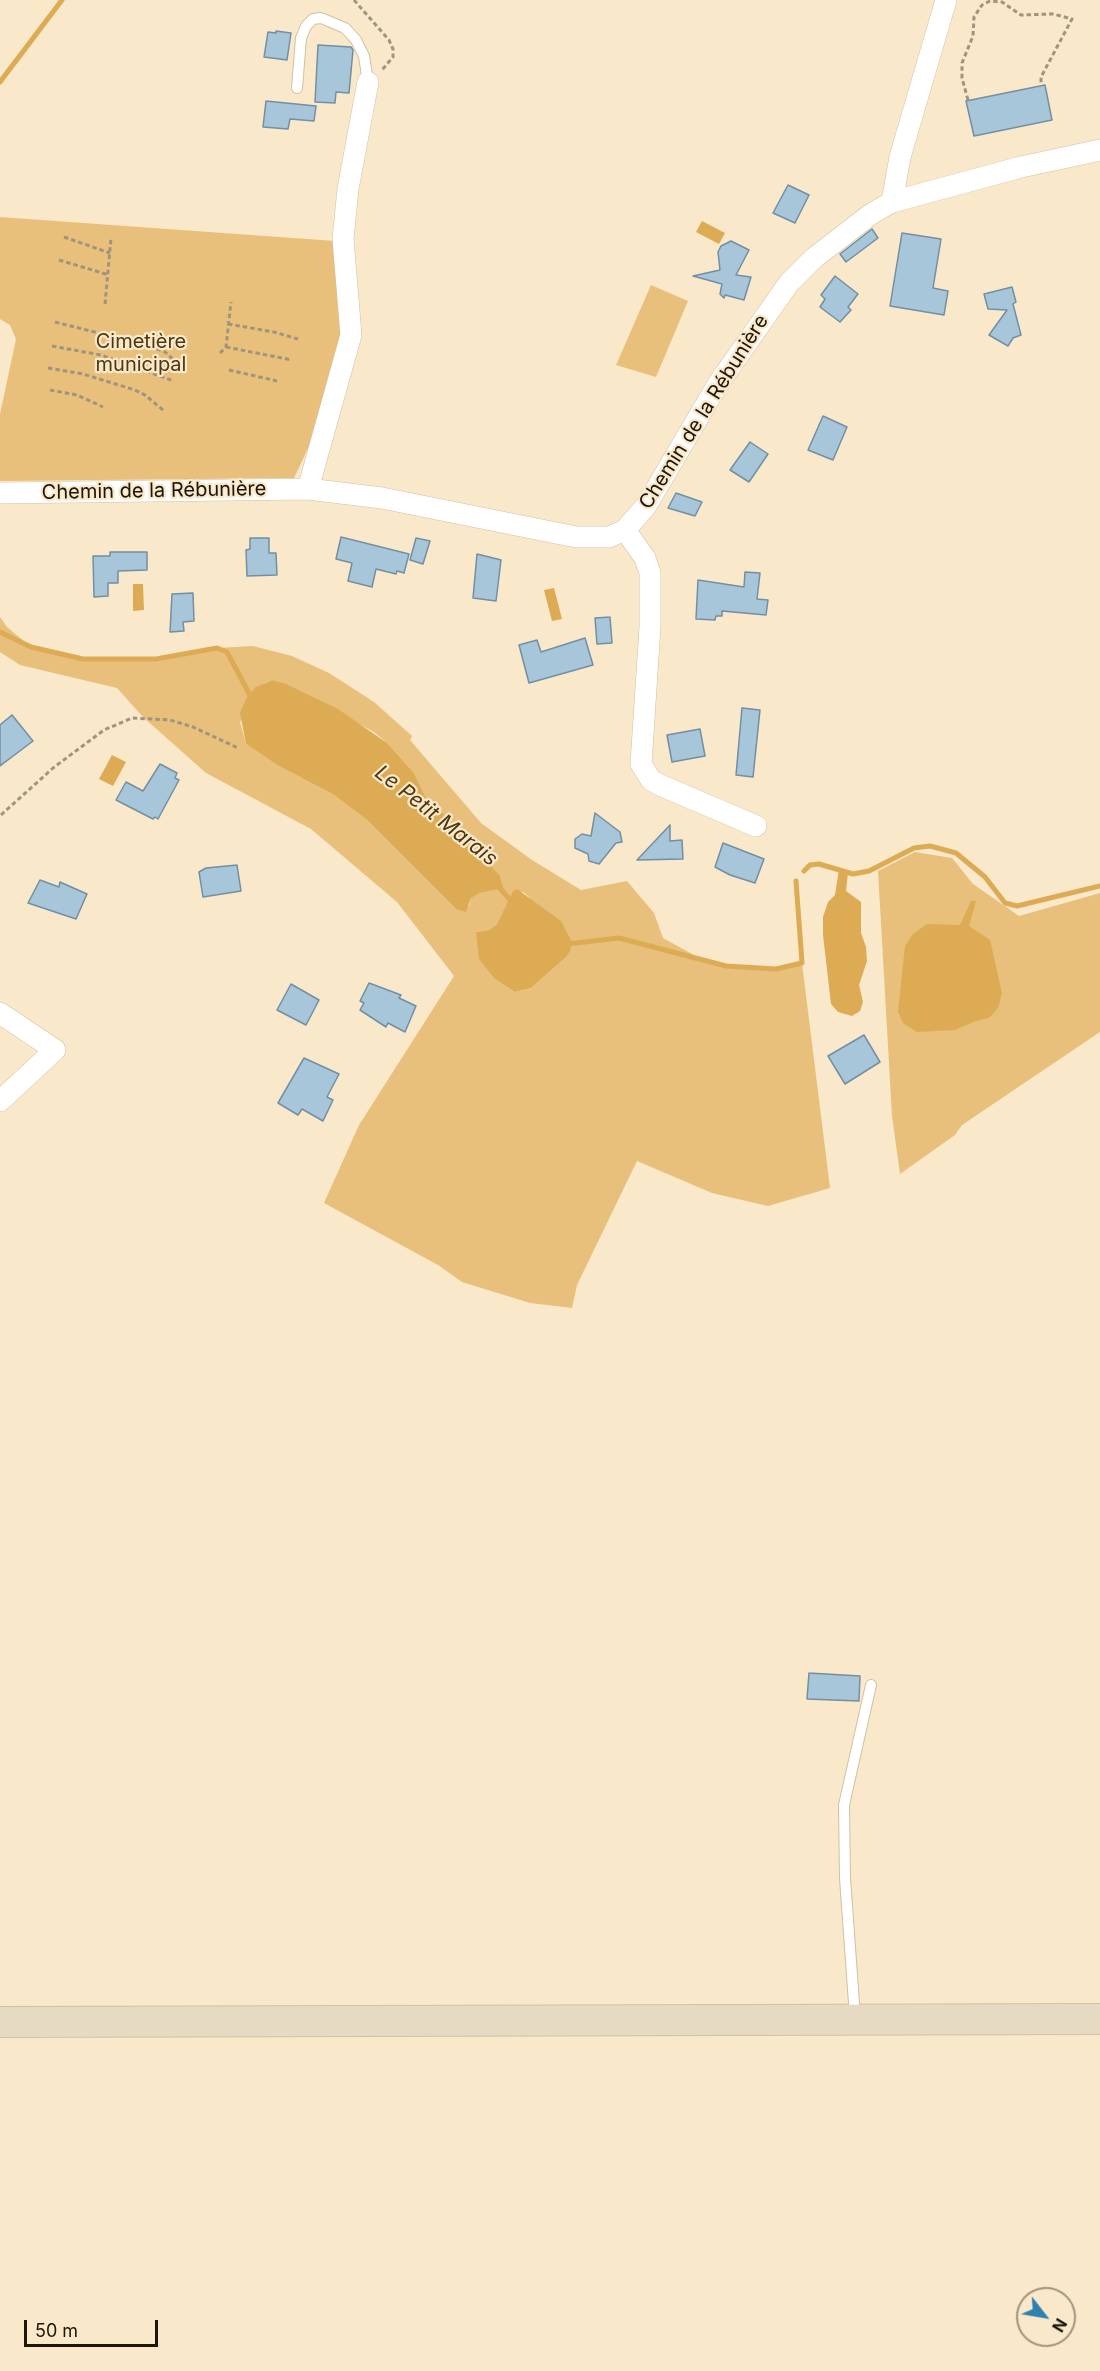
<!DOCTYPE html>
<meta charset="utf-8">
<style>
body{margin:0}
#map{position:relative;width:1100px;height:2371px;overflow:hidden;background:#fae8ca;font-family:Inter,sans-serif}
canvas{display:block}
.north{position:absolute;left:1016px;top:2287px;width:60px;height:60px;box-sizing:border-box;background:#fae8ca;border:2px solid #a1947e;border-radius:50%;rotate:121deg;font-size:16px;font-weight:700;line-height:24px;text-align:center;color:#1c160b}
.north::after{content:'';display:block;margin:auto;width:21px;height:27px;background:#2d82b1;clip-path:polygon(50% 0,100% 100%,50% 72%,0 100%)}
.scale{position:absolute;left:24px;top:2320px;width:134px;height:27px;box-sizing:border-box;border:3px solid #1c160b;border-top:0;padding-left:8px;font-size:18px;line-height:21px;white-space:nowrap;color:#1c160b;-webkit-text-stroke:4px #fae8ca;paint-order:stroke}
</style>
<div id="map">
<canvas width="1100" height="2371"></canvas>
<div class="north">N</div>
<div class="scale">50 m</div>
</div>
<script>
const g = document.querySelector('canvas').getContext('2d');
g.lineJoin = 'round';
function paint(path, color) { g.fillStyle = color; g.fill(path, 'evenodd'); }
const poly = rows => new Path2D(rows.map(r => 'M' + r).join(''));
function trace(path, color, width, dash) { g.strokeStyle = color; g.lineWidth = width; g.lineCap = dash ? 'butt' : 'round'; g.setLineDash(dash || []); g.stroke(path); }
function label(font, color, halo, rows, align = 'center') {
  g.font = font + ' Inter,sans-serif'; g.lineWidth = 4.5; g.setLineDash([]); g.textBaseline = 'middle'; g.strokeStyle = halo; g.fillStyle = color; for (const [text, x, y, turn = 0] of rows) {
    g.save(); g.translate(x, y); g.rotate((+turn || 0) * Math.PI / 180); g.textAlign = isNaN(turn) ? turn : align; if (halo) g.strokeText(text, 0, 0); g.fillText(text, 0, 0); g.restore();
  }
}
const green = poly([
 [0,217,335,241,346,318,311,442,294,478,0,481,0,414,16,339,10,325,0,319],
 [651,285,688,301,656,377,616,365],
 [0,617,7,627,31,647,83,659,156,659,217,648,253,646,292,656,329,673,374,702,412,736,410,740,481,823,532,860,581,890,627,881,654,913,663,938,692,954,701,962,726,966,776,969,802,963,830,1188,768,1206,712,1193,637,1161,577,1285,572,1308,530,1303,462,1282,438,1265,324,1203,359,1125,454,976,397,902,311,829,206,773,143,717,117,688,20,665,0,652],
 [272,680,309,696,374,732,387,743,414,773,427,800,437,807,477,852,503,888,479,892,471,898,469,906,456,909,367,820,334,795,277,765,246,744,240,722,264,683],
 [513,892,523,892,529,897,565,958,531,988,515,992,495,979,478,941,476,932,489,930,497,924],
 [915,852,952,858,973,884,1019,916,1100,893,1100,1032,962,1125,955,1135,900,1174,892,1116,878,871]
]);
const water = poly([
 [702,221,725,233,719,244,696,232],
 [133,584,143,584,144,610,133,611],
 [554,588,562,619,552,621,544,590],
 [272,680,286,684,338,709,387,743,414,773,427,800,437,807,500,876,503,888,479,893,471,898,466,912,456,909,367,820,334,795,277,765,246,744,240,713,247,697,256,687],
 [112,755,126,762,113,786,99,779],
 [839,869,848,873,846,891,861,902,861,933,866,947,867,961,859,985,863,1002,860,1011,852,1016,838,1012,831,1004,823,935,823,917,828,902,835,895],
 [517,889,561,921,572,942,570,951,565,958,531,988,515,992,495,979,479,959,476,932,489,930,497,924,513,891],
 [971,901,976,901,969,926,990,940,1002,993,998,1008,989,1018,976,1021,955,1030,917,1032,903,1023,898,1012,905,946,913,934,927,924,960,925]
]);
const stream = poly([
 [0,82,62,0],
 [0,632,31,647,83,659,156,659,217,648,227,652,252,699],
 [804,871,810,865,819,864,853,874,869,871,914,848,930,846,956,853,985,877,1005,903,1017,906,1100,886],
 [497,885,513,903],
 [567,944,619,938,726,966,776,969,802,963,796,881]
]);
const building = poly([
 [276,31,291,33,287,60,264,57,268,32,276,33,276,31],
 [318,45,351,47,353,50,349,93,336,92,335,103,315,102,318,45],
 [1045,85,1052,120,974,136,966,101,1045,85],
 [266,101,316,106,314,121,290,119,288,129,263,127,266,101],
 [788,185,809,195,795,223,773,213,788,185],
 [872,229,878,238,846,262,840,254,872,229],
 [902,233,941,239,933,288,948,291,944,315,890,306,902,233],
 [731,241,749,250,736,275,751,277,744,300,725,295,724,298,720,294,722,284,693,276,720,270,718,252,721,246,731,241],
 [835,276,858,294,848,307,851,310,840,322,820,307,825,299,821,295,835,276],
 [1012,287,1016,302,1013,304,1021,335,1013,338,1008,346,989,335,1007,310,988,309,984,294,1012,287],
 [823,416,847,427,833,460,808,450,823,416],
 [750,442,768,454,749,482,730,470,750,442],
 [676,493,702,502,695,516,668,508,676,493],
 [341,537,409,554,404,573,397,571,396,574,376,569,372,587,348,581,352,563,336,559,341,537],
 [250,538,269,538,269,553,276,553,277,575,247,576,246,550,250,549,250,538],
 [416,538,430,541,423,564,410,560,416,538],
 [110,552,147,552,147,570,118,571,118,583,108,583,108,596,94,597,93,556,110,556,110,552],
 [477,554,501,560,496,601,473,598,477,554],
 [745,572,760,573,757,599,768,600,766,615,722,611,722,616,716,616,715,620,696,619,698,580,744,587,745,572],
 [193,593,194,621,183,622,184,631,170,632,172,594,193,593],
 [610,617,612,643,597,644,595,618,610,617],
 [585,638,593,665,529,683,519,645,537,640,541,652,585,638],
 [742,708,760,710,753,777,736,775,742,708],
 [12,715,33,741,0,766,0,725,12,715],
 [700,729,705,756,672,762,667,735,700,729],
 [160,764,177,773,175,778,179,780,158,819,155,817,153,819,116,800,126,782,143,791,160,764],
 [595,813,620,832,622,842,616,843,599,864,589,861,588,854,575,848,575,839,582,834,591,836,595,813],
 [670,825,670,841,682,840,683,859,637,860,670,825],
 [723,843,764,859,755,883,730,875,715,867,723,843],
 [237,865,241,891,203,897,199,872,206,868,237,865],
 [40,880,59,887,60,882,87,894,76,919,28,903,40,880],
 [369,983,401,995,399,998,416,1006,405,1032,388,1023,386,1027,360,1010,364,1003,360,1001,369,983],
 [291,984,319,1000,306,1025,277,1010,291,984],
 [864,1035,880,1062,845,1084,828,1056,864,1035],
 [304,1058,339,1074,327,1097,333,1100,323,1121,302,1109,298,1115,278,1103,304,1058],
 [809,1673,860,1676,859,1701,807,1699,809,1673]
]);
const path = poly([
 [354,0,389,40,393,49,393,57,382,70],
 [968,100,962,78,962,63,973,36,974,17,982,5,990,1,1002,2,1021,15,1053,14,1072,19,1041,77,1041,85],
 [64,237,110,253],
 [59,260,109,275],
 [105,304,111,238],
 [55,322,150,346,165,352,176,362],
 [228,324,274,332,298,339],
 [52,346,101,355,174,381],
 [226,347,292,360],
 [220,353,226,347,231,302],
 [48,368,83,374,135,390,145,395,163,410],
 [229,370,277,381],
 [50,390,77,395,103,407],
 [1,815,53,768,104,730,132,718,170,720,193,727,238,748]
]);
const lane = poly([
 [297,88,301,38,306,26,313,19,321,18,345,28,356,40,364,56,368,82],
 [855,2017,845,1878,844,1805,871,1685]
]);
const street = poly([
 [892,202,900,157,946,0],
 [308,489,351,335,343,239,348,189,368,82],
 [0,493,308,489,382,498,576,537,609,537,625,530,646,506,718,384,789,283,814,258,871,214,892,202,1021,167,1100,150],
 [625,530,645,558,650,573,650,627,641,764,651,780,660,785,756,826],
 [0,1013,55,1050,0,1101]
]);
const secondary = poly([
 [0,2022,1100,2019]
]);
const parkNames = [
 ["Cimetière",141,342],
 ["municipal",141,365]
];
const streetNames = [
 ["Chemin de la Rébunière",704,412,-58],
 ["Chemin de la Rébunière",154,491,-1]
];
const waterNames = [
 ["Le Petit Marais",436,816,38]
];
paint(green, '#e8c07b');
paint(water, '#ddab53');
trace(stream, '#ddab53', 5);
paint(building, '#a7c6da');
trace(building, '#728fa3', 1.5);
trace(lane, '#d2c0a3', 12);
trace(street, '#d2c0a3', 22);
trace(secondary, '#d2c0a3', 32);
trace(path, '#a1947e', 3, [4.5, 3]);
trace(lane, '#fff', 10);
trace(street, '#fff', 21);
trace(secondary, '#e7dac2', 30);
label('20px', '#4c3712', '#fae8ca', parkNames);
label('20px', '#1c160b', '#fae8ca', streetNames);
label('italic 21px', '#4c3812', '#fae8ca', waterNames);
</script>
